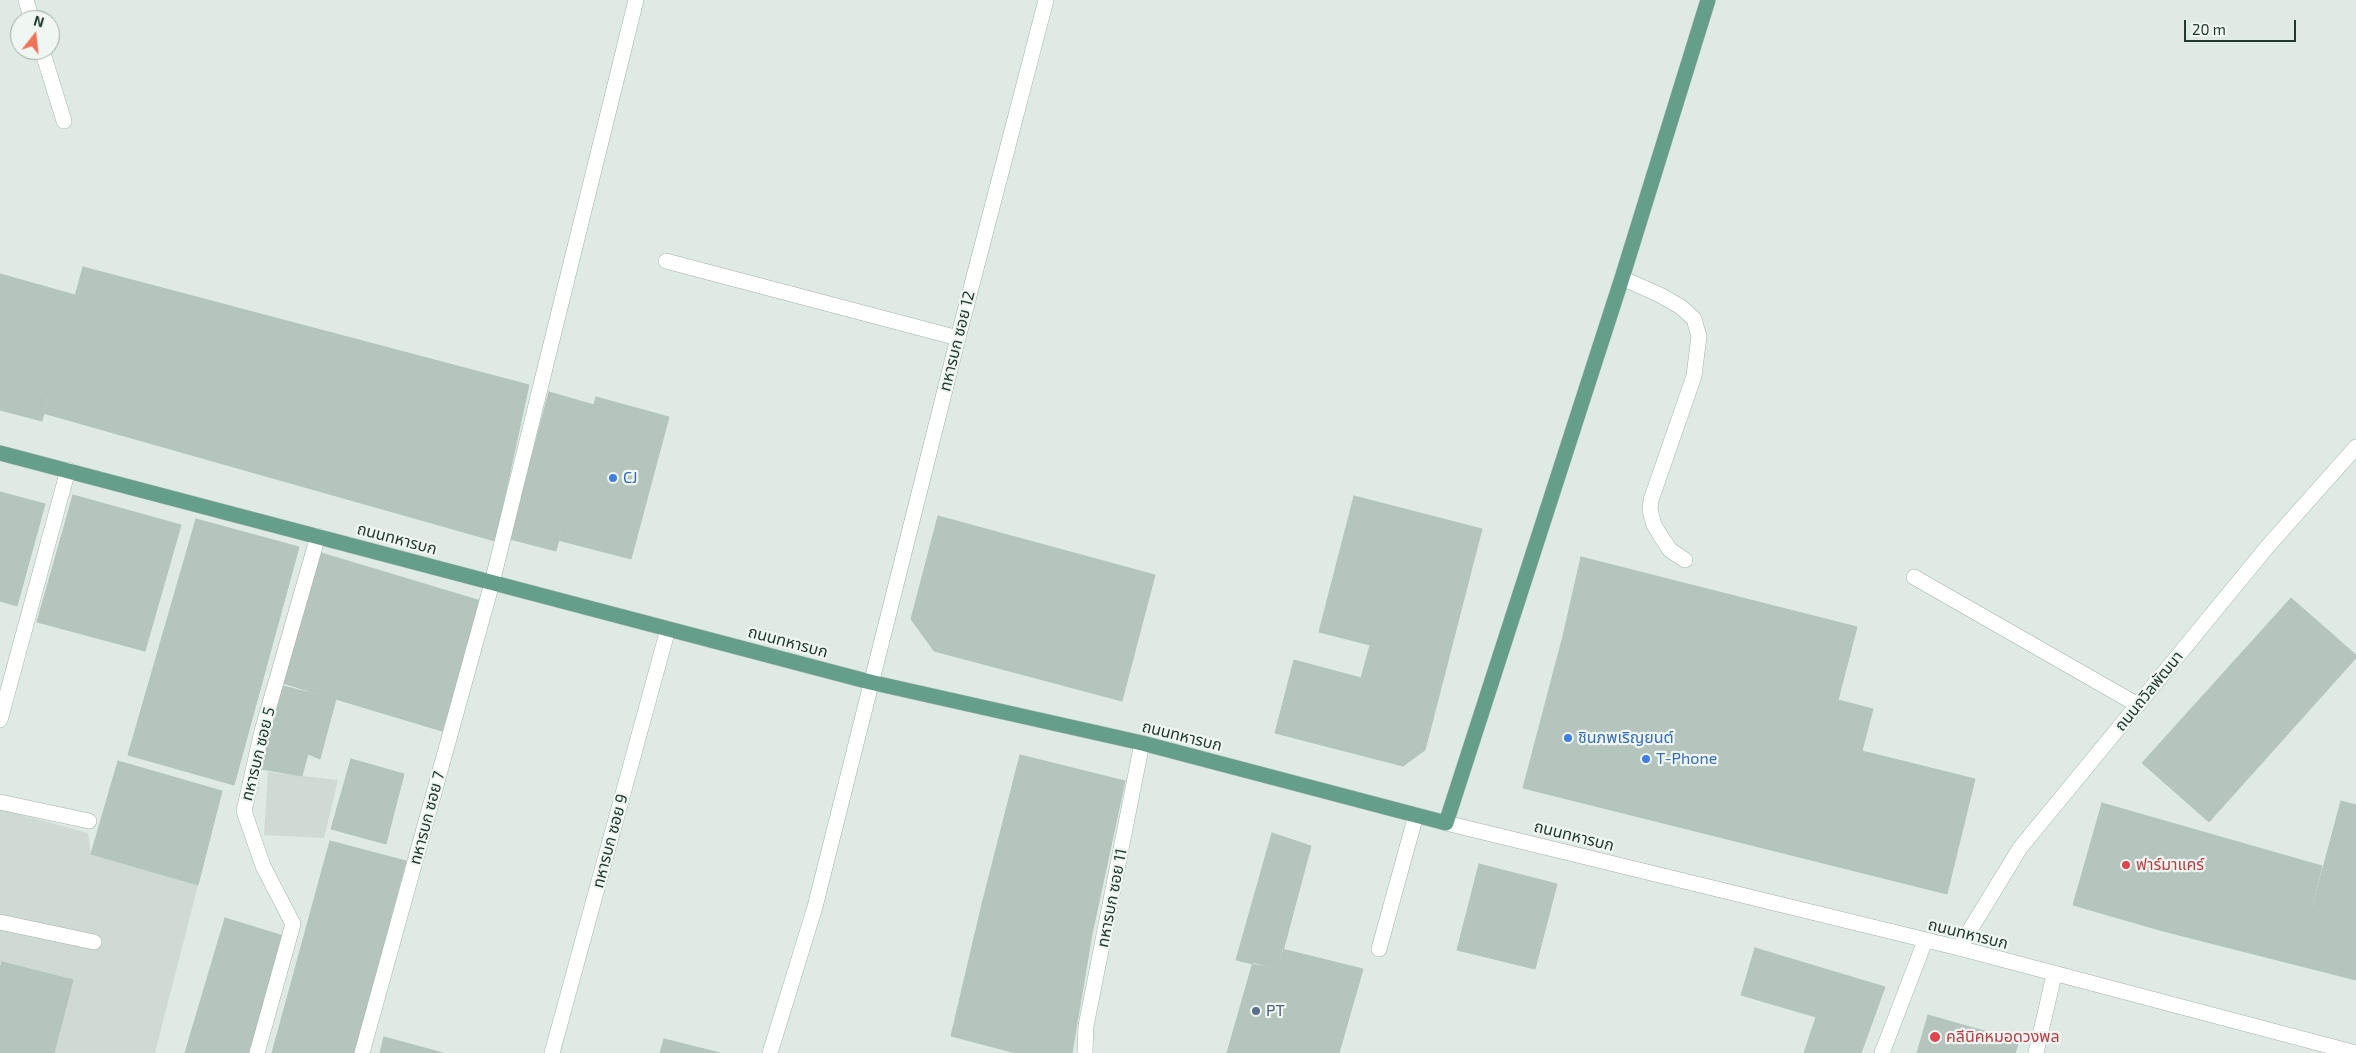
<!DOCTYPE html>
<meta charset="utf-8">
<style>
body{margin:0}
#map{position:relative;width:2356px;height:1053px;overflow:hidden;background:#dfeae5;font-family:"Exo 2",sans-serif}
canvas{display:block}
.north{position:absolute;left:10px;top:10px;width:50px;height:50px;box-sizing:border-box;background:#f0f7f3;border:1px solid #9daba5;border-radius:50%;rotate:16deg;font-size:14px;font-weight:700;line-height:20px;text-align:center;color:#213a31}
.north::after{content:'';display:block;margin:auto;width:18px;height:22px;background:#ef7159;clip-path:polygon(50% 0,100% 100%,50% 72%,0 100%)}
.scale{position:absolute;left:2184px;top:20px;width:112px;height:22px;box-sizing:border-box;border:2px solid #213a31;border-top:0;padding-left:6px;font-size:15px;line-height:18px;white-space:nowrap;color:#213a31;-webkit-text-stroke:4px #f0f7f3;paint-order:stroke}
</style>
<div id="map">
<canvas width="2356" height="1053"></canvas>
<div class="north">N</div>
<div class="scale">20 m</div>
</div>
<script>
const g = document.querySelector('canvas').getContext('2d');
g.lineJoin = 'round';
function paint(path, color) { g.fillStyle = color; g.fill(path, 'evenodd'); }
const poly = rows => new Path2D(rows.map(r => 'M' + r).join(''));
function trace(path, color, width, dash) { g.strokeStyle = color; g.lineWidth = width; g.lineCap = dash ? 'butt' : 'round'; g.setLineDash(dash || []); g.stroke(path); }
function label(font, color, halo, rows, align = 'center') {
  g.font = font + ' "Exo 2","Noto Sans Thai",sans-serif'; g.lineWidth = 4.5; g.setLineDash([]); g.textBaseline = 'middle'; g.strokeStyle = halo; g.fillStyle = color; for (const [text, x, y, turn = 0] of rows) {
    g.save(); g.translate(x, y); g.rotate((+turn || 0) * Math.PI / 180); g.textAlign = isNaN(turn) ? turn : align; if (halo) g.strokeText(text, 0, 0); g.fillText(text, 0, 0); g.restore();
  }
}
const built = poly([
 [268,772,338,780,324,838,264,835],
 [0,809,88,833,91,854,198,885,155,1053,0,1053]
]);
const building = poly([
 [83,267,529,385,495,541,43,413,83,267],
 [0,274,75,295,42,421,0,410,0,274],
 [549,392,594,405,556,551,510,539,549,392],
 [596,397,669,417,631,559,558,540,596,397],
 [0,492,45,504,17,606,0,601,0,492],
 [73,495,181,525,145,651,37,622,73,495],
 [1354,496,1482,529,1425,750,1403,766,1275,733,1294,660,1361,678,1370,645,1319,632,1354,496],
 [938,516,1155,575,1122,701,934,651,911,619,938,516],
 [196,519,299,547,234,785,128,755,196,519],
 [318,552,481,601,442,731,279,682,318,552],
 [1581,557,1857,627,1838,700,1873,709,1862,751,1975,779,1947,894,1523,788,1563,636,1581,557],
 [2291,598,2356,655,2356,658,2209,822,2142,763,2291,598],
 [283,686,336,699,320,759,308,754,302,776,261,769,283,686],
 [1020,755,1125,781,1092,934,982,904,1020,755],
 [351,759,404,774,386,844,331,829,351,759],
 [118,761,222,791,198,885,91,854,118,761],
 [2341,801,2356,805,2356,980,2297,965,2341,801],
 [2102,803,2322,866,2297,965,2163,931,2073,905,2102,803],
 [1272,833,1311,846,1278,970,1236,960,1272,833],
 [330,841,406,861,354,1053,272,1053,330,841],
 [1479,864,1557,884,1535,969,1457,950,1479,864],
 [982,904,1092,934,1072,1053,1016,1053,951,1036,982,904],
 [225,918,290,938,257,1053,185,1053,225,918],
 [1755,948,1885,987,1861,1053,1804,1053,1816,1017,1741,995,1755,948],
 [1282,949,1363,969,1339,1053,1227,1053,1253,962,1278,970,1282,949],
 [2,962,73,980,54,1053,0,1053,0,969,2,962],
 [1928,1015,2019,1041,2015,1053,1917,1053,1928,1015],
 [384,1037,443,1053,380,1053,384,1037],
 [664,1039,720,1053,660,1053,664,1039]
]);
const lane = poly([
 [666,261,958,338],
 [1622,278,1660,295,1681,307,1694,319,1699,336,1694,376,1651,500,1650,510,1654,525,1660,535,1670,550,1685,560],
 [0,720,68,470],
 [0,802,89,821],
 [0,922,94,942],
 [1882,1053,1925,941]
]);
const street = poly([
 [26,0,32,20],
 [42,50,64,121],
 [1914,577,2138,705],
 [1446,823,1959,948,2356,1053],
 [1379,949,1416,815],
 [257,1053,293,924,263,866,244,811,262,731,318,536],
 [362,1053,492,583,636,0],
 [552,1053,668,629],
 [770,1053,815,907,958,338,1046,0],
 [1085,1053,1086,1026,1142,743],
 [2036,1053,2054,975]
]);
const secondary = poly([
 [1959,948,2020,848,2268,546,2356,447]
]);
const primary = poly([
 [0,453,870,682,1142,743,1446,823,1622,278,1708,0]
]);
const markers = [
 [613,478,5,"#3f7fe0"],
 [1568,738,5,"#3f7fe0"],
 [1646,759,5,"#3f7fe0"],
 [2126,865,5,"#e0444e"],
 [1256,1011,5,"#5c6f8a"],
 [1935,1037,6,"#e0444e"]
];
const streetNames = [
 ["ทหารบก ซอย 12",957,341,-76],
 ["ถนนทหารบก",397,539,15],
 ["ถนนทหารบก",788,642,15],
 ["ถนนถวิลพัฒนา",2149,691,-51],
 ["ถนนทหารบก",1182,736,14],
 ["ทหารบก ซอย 5",258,754,-76],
 ["ทหารบก ซอย 7",427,818,-75],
 ["ถนนทหารบก",1574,836,14],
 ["ทหารบก ซอย 9",610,841,-75],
 ["ทหารบก ซอย 11",1112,898,-79],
 ["ถนนทหารบก",1968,934,14]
];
const shopNames = [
 ["CJ",623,478],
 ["ชินภพเริญยนต์",1578,738],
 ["T-Phone",1656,759]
];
const healthNames = [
 ["ฟาร์มาแคร์",2136,865],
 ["คลีนิคหมอดวงพล",1946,1037]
];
const serviceNames = [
 ["PT",1266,1011]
];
paint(built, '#cedad3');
paint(building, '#b5c5bd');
trace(building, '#b2c4bb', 1);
trace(lane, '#a2b2ab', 16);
trace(street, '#a2b2ab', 16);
trace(secondary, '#9fb6ab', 16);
trace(primary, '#bcc4c1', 16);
trace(lane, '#fff', 15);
trace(street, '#fff', 15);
trace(secondary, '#fff', 15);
trace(primary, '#659f8b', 15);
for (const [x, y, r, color] of markers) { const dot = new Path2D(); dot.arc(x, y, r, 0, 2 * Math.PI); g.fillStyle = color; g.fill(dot); trace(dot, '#f0f7f3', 2); }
label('16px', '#213a31', '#f0f7f3', streetNames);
label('16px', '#366cbe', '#f0f7f3', shopNames, 'left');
label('16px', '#be3a42', '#f0f7f3', healthNames, 'left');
label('16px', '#4e5e75', '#f0f7f3', serviceNames, 'left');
</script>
